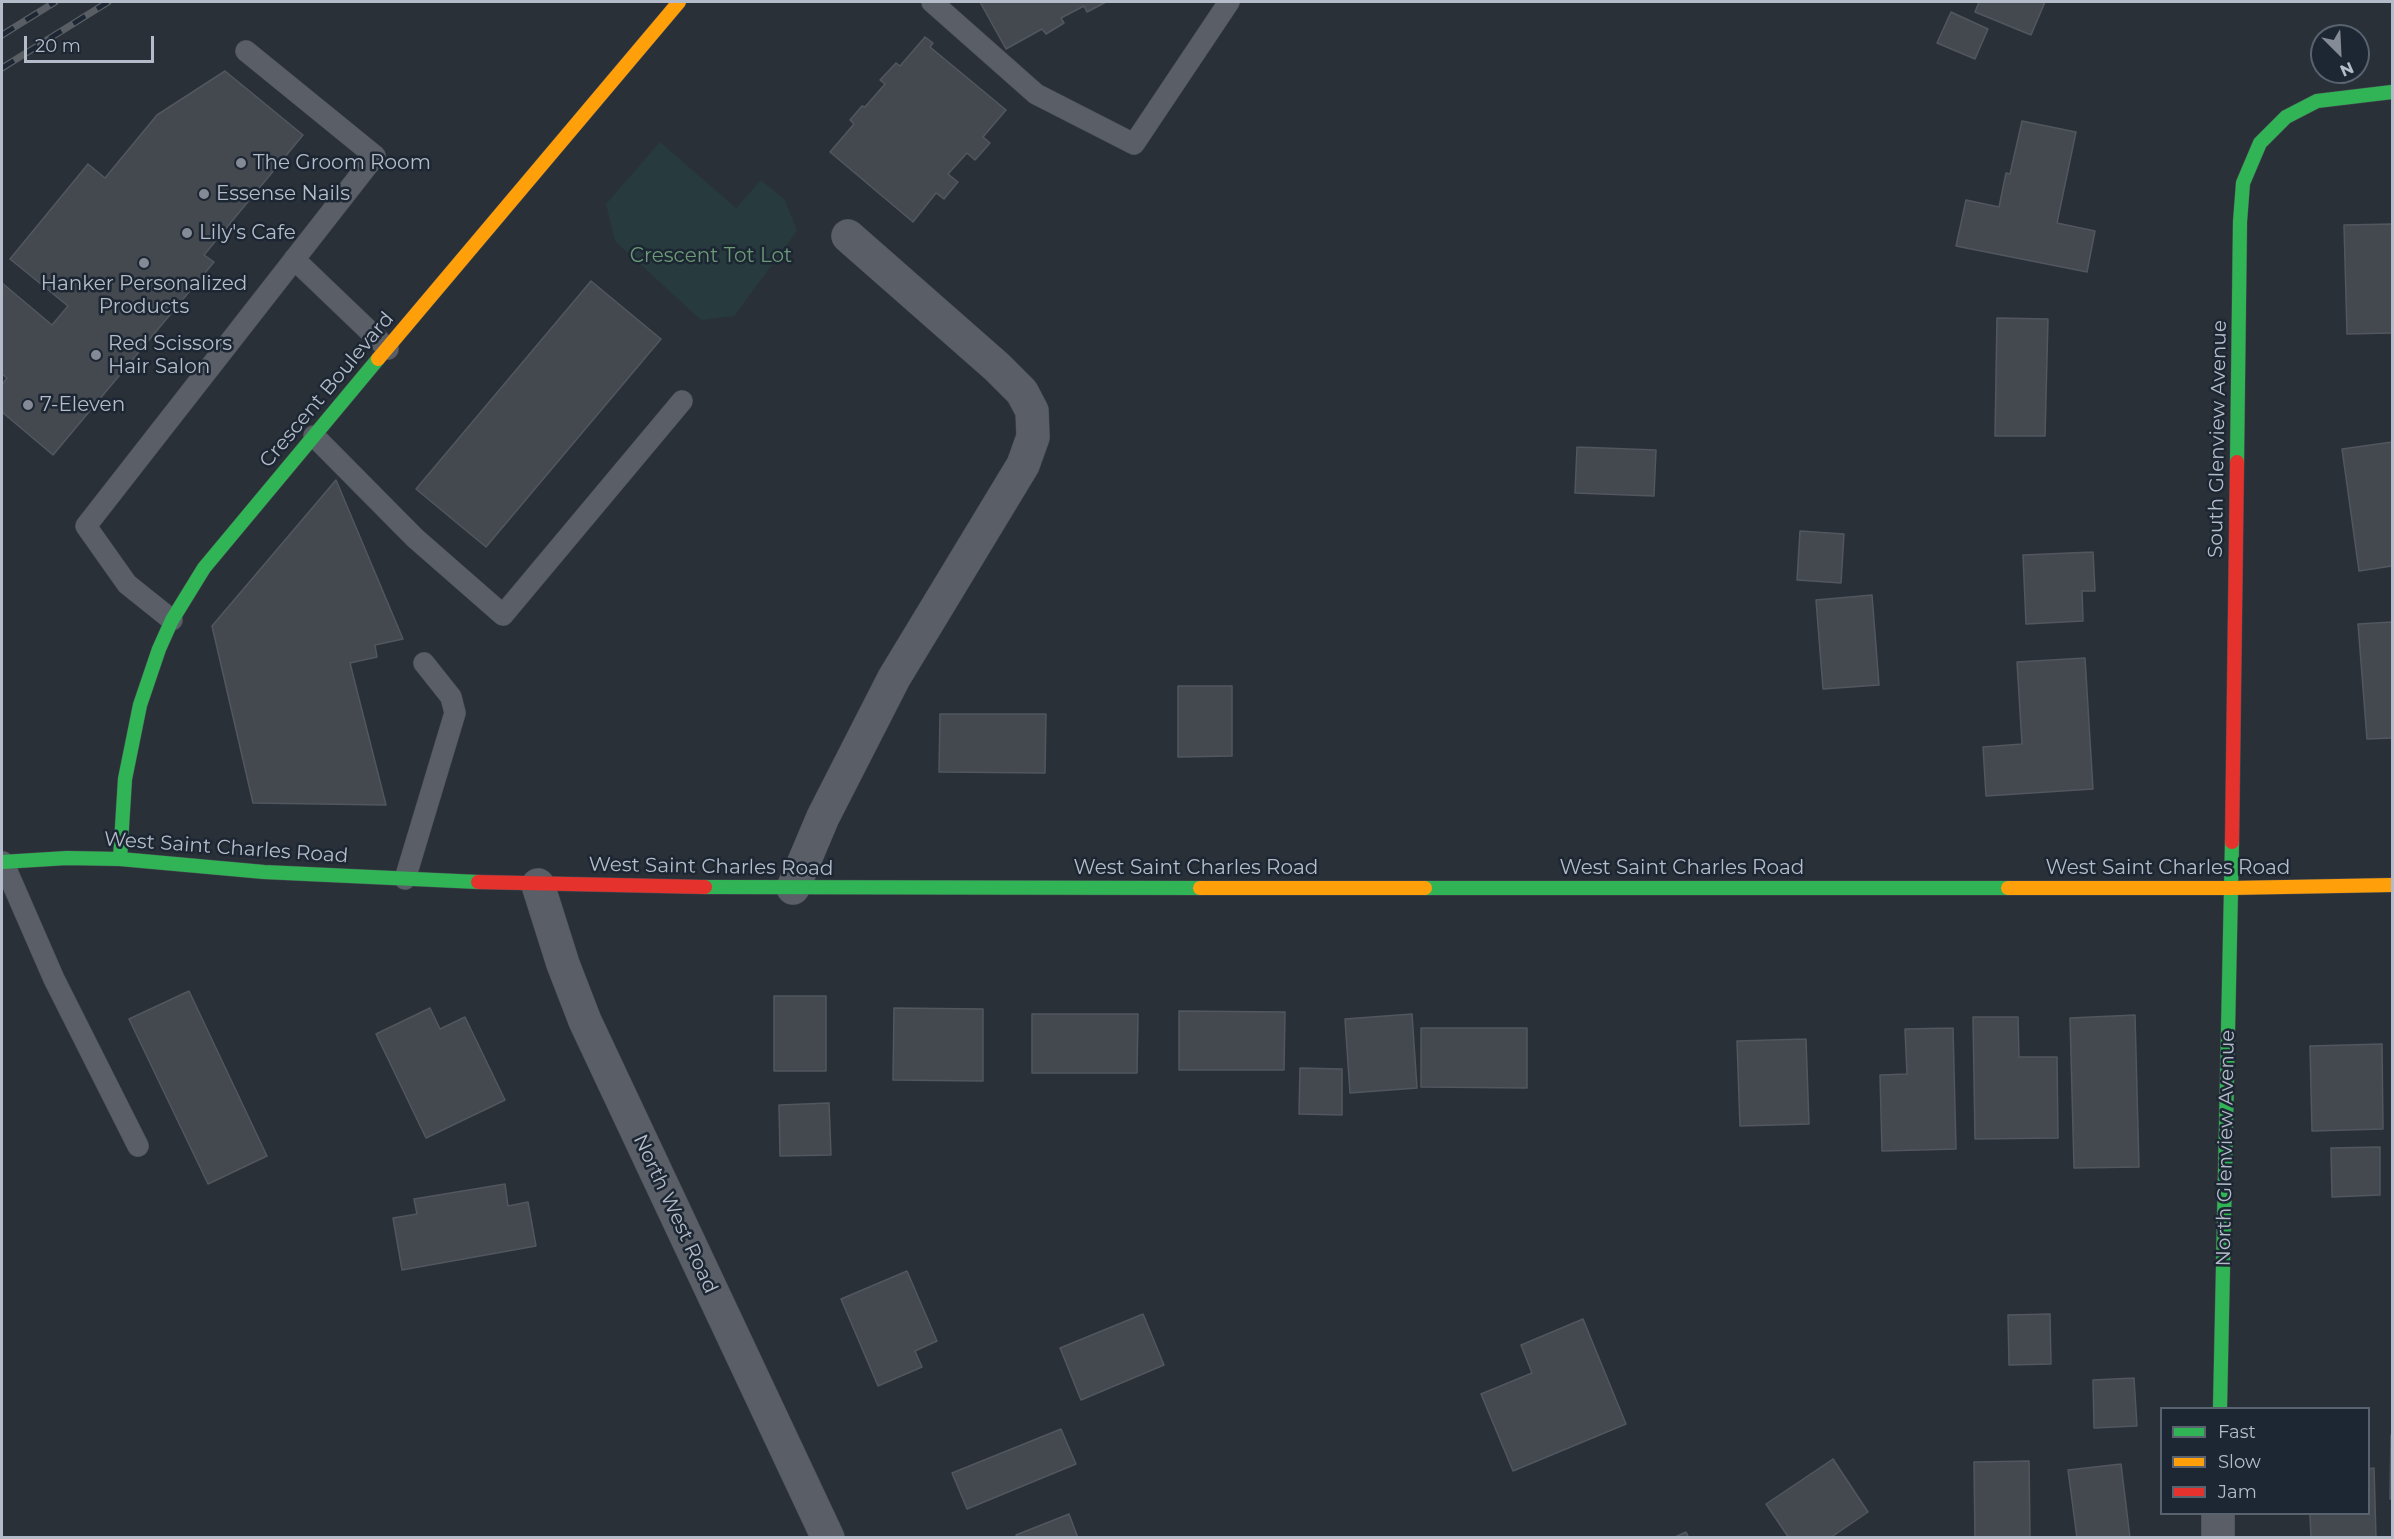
<!DOCTYPE html>
<style>
body{margin:0}
#map{position:relative;width:2394px;height:1539px;overflow:hidden;background:#2a3038;font-family:Montserrat,sans-serif}
canvas{display:block}
.frame{position:absolute;inset:0;border:3px solid #b4bcc9;pointer-events:none}
.legend{position:absolute;left:2160px;top:1407px;width:210px;height:108px;box-sizing:border-box;background:#1d2633;border:2px solid #59626f;margin:0;padding:8px 10px;list-style:none;font-size:18px;color:#b4bcc9}
.legend li{display:flex;align-items:center;gap:12px;height:30px}
.legend b{width:30px;border:2px solid #59626f}
.north{position:absolute;left:2310px;top:24px;width:60px;height:60px;box-sizing:border-box;background:#1d2633;border:2px solid #59626f;border-radius:50%;rotate:156deg;font-size:16px;font-weight:700;line-height:24px;text-align:center;color:#b4bcc9}
.north::after{content:'';display:block;margin:auto;width:21px;height:27px;background:#848b96;clip-path:polygon(50% 0,100% 100%,50% 72%,0 100%)}
.scale{position:absolute;left:24px;top:36px;width:130px;height:27px;box-sizing:border-box;border:3px solid #b4bcc9;border-top:0;padding-left:8px;font-size:18px;line-height:21px;white-space:nowrap;color:#b4bcc9;-webkit-text-stroke:4px #1d2633;paint-order:stroke}
</style>
<div id="map">
<canvas width="2394" height="1539"></canvas>
<div class="frame"></div>
<ul class="legend">
<li><b style="height:8px;background:#30b455"></b>Fast</li>
<li><b style="height:8px;background:#ff9f0a"></b>Slow</li>
<li><b style="height:8px;background:#e5322d"></b>Jam</li>
</ul>
<div class="north">N</div>
<div class="scale">20 m</div>
</div>
<script>
const g = document.querySelector('canvas').getContext('2d');
g.lineJoin = 'round';
function paint(path, color) { g.fillStyle = color; g.fill(path, 'evenodd'); }
const poly = rows => new Path2D(rows.map(r => 'M' + r).join(''));
function trace(path, color, width, dash) { g.strokeStyle = color; g.lineWidth = width; g.lineCap = dash ? 'butt' : 'round'; g.setLineDash(dash || []); g.stroke(path); }
function label(font, color, halo, rows, align = 'center') {
  g.font = font + ' Montserrat,sans-serif'; g.lineWidth = 5; g.setLineDash([]); g.textBaseline = 'middle'; g.strokeStyle = halo; g.fillStyle = color; for (const [text, x, y, turn = 0] of rows) {
    g.save(); g.translate(x, y); g.rotate((+turn || 0) * Math.PI / 180); g.textAlign = isNaN(turn) ? turn : align; if (halo) g.strokeText(text, 0, 0); g.fillText(text, 0, 0); g.restore();
  }
}
const green = poly([
 [660,142,736,208,761,180,785,200,797,231,734,316,701,320,615,241,606,204]
]);
const building = poly([
 [980,2,1106,2,1087,12,1084,6,1061,18,1064,23,1046,34,1042,29,1006,49,980,2],
 [1979,2,2045,2,2031,35,1975,12,1979,2],
 [1951,12,1988,29,1975,59,1937,43,1951,12],
 [925,37,933,43,930,47,1006,110,983,137,990,143,975,160,967,153,948,174,958,182,944,199,936,193,913,222,830,152,854,124,850,120,862,106,865,107,885,84,880,80,896,63,900,66,925,37],
 [225,71,303,135,204,255,214,262,53,455,2,412,2,385,7,378,2,374,2,283,52,325,68,306,10,259,88,164,105,178,157,115,225,71],
 [2022,121,2076,132,2057,223,2095,231,2087,272,1956,246,1966,200,1999,207,2006,173,2010,174,2022,121],
 [2392,224,2392,333,2347,334,2344,225,2392,224],
 [591,281,661,339,486,547,416,489,591,281],
 [1997,318,2048,319,2045,436,1995,436,1997,318],
 [2392,442,2392,566,2359,571,2342,449,2392,442],
 [1577,447,1656,450,1654,496,1575,493,1577,447],
 [336,480,403,639,375,645,377,657,350,663,386,805,253,803,212,626,336,480],
 [1800,531,1844,534,1841,583,1797,580,1800,531],
 [2093,552,2095,591,2082,591,2083,621,2026,624,2023,555,2093,552],
 [1872,595,1879,685,1823,689,1816,600,1872,595],
 [2392,622,2392,738,2367,739,2358,624,2392,622],
 [2085,658,2093,789,1986,796,1983,747,2022,744,2017,662,2085,658],
 [1178,686,1232,686,1232,756,1178,757,1178,686],
 [940,714,1046,714,1045,773,939,772,940,714],
 [189,991,267,1156,208,1184,129,1019,189,991],
 [774,996,826,996,826,1071,774,1071,774,996],
 [430,1008,440,1029,465,1017,505,1100,426,1138,376,1034,430,1008],
 [894,1008,983,1009,983,1081,893,1080,894,1008],
 [1179,1011,1285,1012,1284,1070,1179,1070,1179,1011],
 [1032,1014,1138,1014,1137,1073,1032,1073,1032,1014],
 [1412,1014,1417,1088,1350,1093,1345,1019,1412,1014],
 [2135,1015,2139,1167,2074,1168,2070,1018,2135,1015],
 [1973,1017,2018,1017,2019,1057,2057,1057,2058,1138,1975,1139,1973,1017],
 [1421,1028,1527,1028,1527,1088,1421,1087,1421,1028],
 [1953,1028,1956,1149,1882,1151,1880,1075,1907,1074,1905,1029,1953,1028],
 [1806,1039,1809,1124,1740,1126,1737,1041,1806,1039],
 [2382,1044,2383,1129,2312,1131,2310,1046,2382,1044],
 [1300,1068,1342,1069,1342,1115,1299,1114,1300,1068],
 [829,1103,831,1155,780,1156,779,1105,829,1103],
 [2380,1147,2380,1195,2332,1197,2331,1148,2380,1147],
 [505,1184,508,1206,528,1202,536,1246,402,1270,393,1218,417,1214,414,1199,505,1184],
 [907,1271,937,1341,915,1351,922,1367,878,1386,841,1299,907,1271],
 [1143,1314,1164,1365,1081,1400,1060,1348,1143,1314],
 [2050,1314,2051,1364,2009,1365,2008,1315,2050,1314],
 [1583,1319,1626,1424,1513,1471,1481,1394,1532,1373,1521,1345,1583,1319],
 [2134,1378,2137,1426,2094,1428,2093,1380,2134,1378],
 [1061,1429,1076,1464,967,1509,952,1473,1061,1429],
 [2391,1435,2392,1435,2392,1499,2390,1499,2391,1435],
 [1833,1459,1868,1512,1830,1538,1789,1538,1766,1504,1833,1459],
 [2029,1461,2030,1538,1975,1538,1974,1462,2029,1461],
 [2121,1464,2130,1538,2077,1538,2068,1470,2121,1464],
 [2374,1468,2376,1538,2311,1538,2310,1514,2368,1514,2368,1469,2374,1468],
 [1069,1514,1078,1538,1017,1538,1016,1535,1069,1514],
 [1686,1532,1689,1538,1673,1538,1686,1532]
]);
const lane = poly([
 [932,2,1036,94,1134,144,1229,2],
 [294,259,388,349],
 [314,436,415,538,503,615,682,401],
 [172,620,127,584,86,526,375,156,246,51],
 [3,862,54,979,138,1146],
 [405,879,455,713,451,697,424,663]
]);
const street = poly([
 [538,885,563,964,585,1021,828,1538],
 [793,888,823,817,894,678,1023,465,1033,437,1032,411,1022,392,997,367,848,236],
 [2218,1538,2218,1514]
]);
const fast = poly([
 [2237,462,2240,222,2243,183,2260,143,2286,117,2317,101,2392,92],
 [120,859,125,779,140,705,159,649,172,620,204,568,378,359],
 [2,862,67,858,120,859,264,872,478,882],
 [705,887,1200,888],
 [1425,888,2008,888],
 [2220,1408,2232,842]
]);
const slow = poly([
 [378,359,679,2],
 [1200,888,1425,888],
 [2008,888,2231,888,2392,885]
]);
const jam = poly([
 [2232,842,2237,462],
 [478,882,705,887]
]);
const rail = poly([
 [2,35,55,2],
 [2,68,108,2]
]);
const markers = [
 [241,163,6,"#848b96"],
 [204,194,6,"#848b96"],
 [187,233,6,"#848b96"],
 [144,263,6,"#848b96"],
 [96,355,6,"#848b96"],
 [28,405,6,"#848b96"]
];
const poiNames = [
 ["The Groom Room",253,163],
 ["Essense Nails",216,194],
 ["Lily's Cafe",199,233],
 ["Hanker Personalized",144,284,"center"],
 ["Products",144,307,"center"],
 ["Red Scissors",108,344],
 ["Hair Salon",108,367],
 ["7-Eleven",40,405]
];
const parkNames = [
 ["Crescent Tot Lot",711,256]
];
const streetNames = [
 ["Crescent Boulevard",327,390,-50],
 ["South Glenview Avenue",2218,439,-89],
 ["West Saint Charles Road",226,848,4],
 ["West Saint Charles Road",711,867,1],
 ["West Saint Charles Road",1196,868],
 ["West Saint Charles Road",1682,868],
 ["West Saint Charles Road",2168,868],
 ["North Glenview Avenue",2226,1148,-89],
 ["North West Road",675,1214,65]
];
paint(green, '#273a3e');
paint(building, '#444950');
trace(building, '#52575f', 1.5);
trace(lane, '#484c53', 22);
trace(street, '#484c53', 34);
trace(fast, '#484c53', 15);
trace(slow, '#484c53', 15);
trace(jam, '#484c53', 15);
trace(lane, '#5a5e66', 21);
trace(street, '#5a5e66', 33);
trace(fast, '#30b455', 14);
trace(slow, '#ff9f0a', 14);
trace(jam, '#e5322d', 14);
trace(rail, '#595d64', 7);
trace(rail, '#1d2633', 4.5, [14]);
for (const [x, y, r, color] of markers) { const dot = new Path2D(); dot.arc(x, y, r, 0, 2 * Math.PI); g.fillStyle = color; g.fill(dot); trace(dot, '#1d2633', 2); }
label('20px', '#b4bcc9', '#1d2633', poiNames, 'left');
label('20px', '#6b9a76', '#1d2633', parkNames);
label('20px', '#b4bcc9', '#1d2633', streetNames);
</script>
